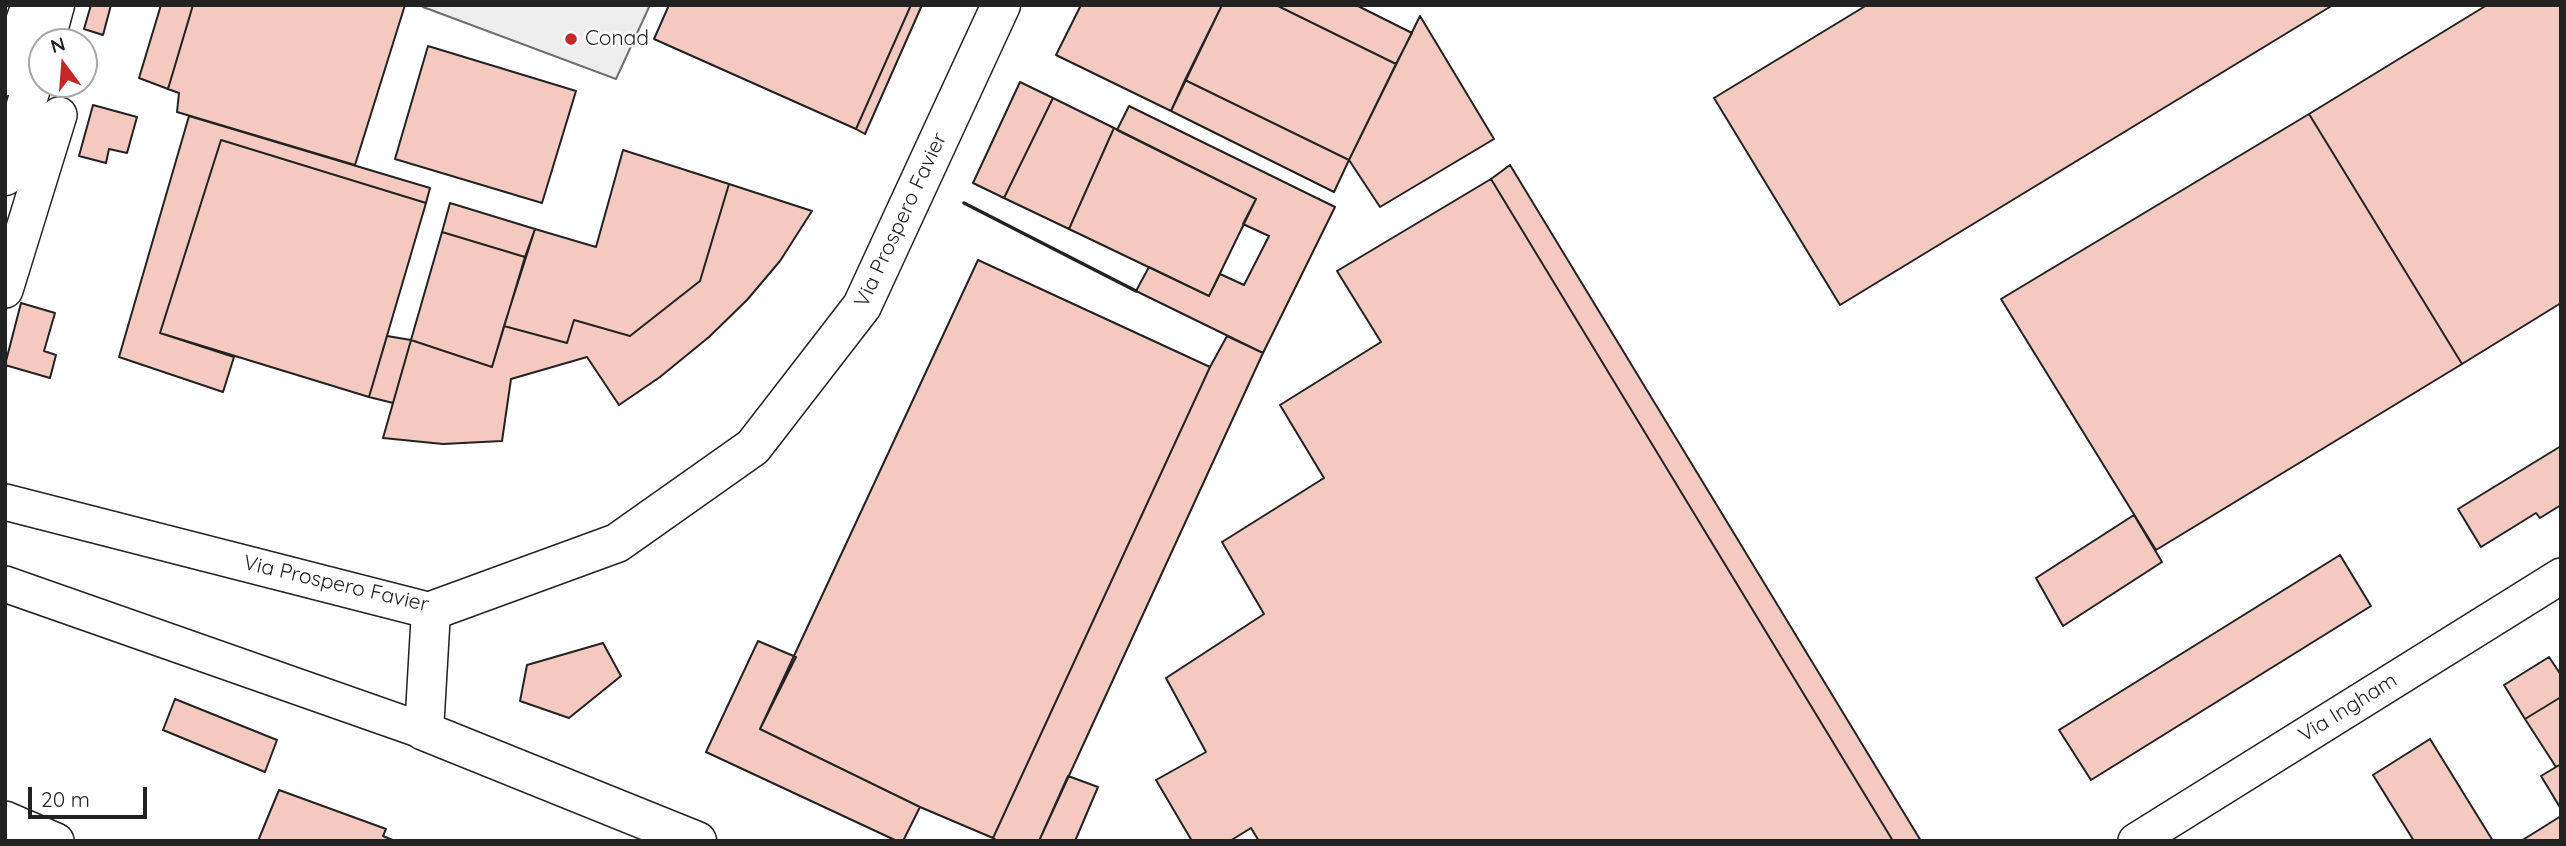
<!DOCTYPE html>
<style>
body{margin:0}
#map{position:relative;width:2566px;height:846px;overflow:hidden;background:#fff;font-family:Quicksand,sans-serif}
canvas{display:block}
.frame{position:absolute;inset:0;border:7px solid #222;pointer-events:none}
.north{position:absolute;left:28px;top:28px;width:70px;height:70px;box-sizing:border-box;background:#fff;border:2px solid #a7a7a7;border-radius:50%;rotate:344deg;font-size:19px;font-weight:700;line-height:28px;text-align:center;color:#222}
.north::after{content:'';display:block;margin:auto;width:24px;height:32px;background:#c62828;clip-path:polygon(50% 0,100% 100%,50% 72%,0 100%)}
.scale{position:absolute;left:28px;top:787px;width:119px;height:32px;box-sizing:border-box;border:4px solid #222;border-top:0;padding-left:9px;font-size:21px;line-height:24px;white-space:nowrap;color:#222;-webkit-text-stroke:5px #fff;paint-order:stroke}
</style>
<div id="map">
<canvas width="2566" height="846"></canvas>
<div class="frame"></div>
<div class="north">N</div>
<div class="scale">20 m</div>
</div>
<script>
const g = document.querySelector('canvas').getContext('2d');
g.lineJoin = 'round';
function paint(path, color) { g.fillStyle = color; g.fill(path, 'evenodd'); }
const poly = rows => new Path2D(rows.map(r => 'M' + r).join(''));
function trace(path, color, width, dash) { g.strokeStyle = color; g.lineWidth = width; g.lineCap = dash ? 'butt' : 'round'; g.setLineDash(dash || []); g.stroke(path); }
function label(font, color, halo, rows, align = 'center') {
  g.font = font + ' Quicksand,sans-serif'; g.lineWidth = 5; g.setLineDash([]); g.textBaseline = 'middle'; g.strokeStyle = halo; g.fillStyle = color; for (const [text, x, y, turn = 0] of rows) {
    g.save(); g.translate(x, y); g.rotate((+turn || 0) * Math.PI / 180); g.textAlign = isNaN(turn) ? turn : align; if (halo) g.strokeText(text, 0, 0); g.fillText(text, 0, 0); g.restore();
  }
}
const parking = poly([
 [424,5,650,5,616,79,423,7,424,5]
]);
const building = poly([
 [91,5,111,5,103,35,84,29,91,5],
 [161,5,193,5,168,89,139,78,161,5],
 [193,5,405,5,355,165,177,112,179,93,168,89,193,5],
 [669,5,911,5,856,129,654,39,669,5],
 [911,5,922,5,865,134,856,129,911,5],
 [1081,5,1222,5,1171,111,1056,55,1081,5],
 [1222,5,1276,5,1396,64,1349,160,1185,80,1222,5],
 [1276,5,1356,5,1412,33,1396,64,1276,5],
 [1867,5,2333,5,1840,305,1714,98,1867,5],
 [2487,5,2561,5,2561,303,2462,364,2309,114,2487,5],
 [1420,16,1494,139,1380,207,1349,160,1420,16],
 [428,46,576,91,542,203,395,159,428,46],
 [1185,80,1349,160,1334,192,1171,111,1185,80],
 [1020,82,1053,98,1004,198,973,183,1020,82],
 [1053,98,1114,128,1069,229,1004,198,1053,98],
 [93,105,137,117,127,153,109,149,106,163,79,156,93,105],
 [1129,106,1335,207,1263,353,1136,291,1149,267,1209,296,1220,274,1244,285,1269,236,1243,224,1256,199,1117,130,1129,106],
 [2309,114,2462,364,2156,550,2001,299,2309,114],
 [189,116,430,188,426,203,221,140,160,333,234,357,223,392,119,357,189,116],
 [1114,128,1256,199,1209,296,1069,229,1114,128],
 [221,140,426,203,369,397,160,333,221,140],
 [623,150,729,184,700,281,630,336,574,320,567,343,504,326,535,229,596,247,623,150],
 [1510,165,1921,841,1893,841,1491,179,1510,165],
 [1491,179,1893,841,1259,841,1251,828,1230,841,1192,841,1156,780,1206,752,1166,678,1264,614,1222,542,1324,478,1280,405,1381,342,1337,271,1491,179],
 [729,184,812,211,780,261,747,300,709,337,660,377,619,405,587,357,511,379,502,441,443,444,383,438,411,340,492,367,504,326,567,343,574,320,630,336,700,281,729,184],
 [450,203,535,229,525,257,442,232,450,203],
 [442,232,525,257,492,367,411,340,442,232],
 [978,260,1210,367,993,838,920,807,760,729,978,260],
 [21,303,55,313,44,351,56,355,50,378,5,365,21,303],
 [387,336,411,340,393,403,369,397,387,336],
 [1227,336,1263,353,1039,841,998,841,993,838,1210,367,1227,336],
 [2561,446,2561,505,2540,518,2536,513,2481,547,2458,509,2561,446],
 [2134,515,2162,562,2063,626,2036,578,2134,515],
 [2340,555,2371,606,2091,780,2059,730,2340,555],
 [758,641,796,657,760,729,920,807,903,841,897,841,706,752,758,641],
 [603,643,621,676,569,718,520,701,527,665,603,643],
 [2549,657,2561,675,2561,697,2525,719,2504,685,2549,657],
 [2561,697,2561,764,2556,767,2525,719,2561,697],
 [175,699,277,740,265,772,163,730,175,699],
 [2430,739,2493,841,2414,841,2373,775,2430,739],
 [2561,764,2561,809,2541,776,2561,764],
 [1068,776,1098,787,1075,841,1039,841,1068,776],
 [279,790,386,829,383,836,395,841,258,841,279,790],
 [2561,816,2561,841,2521,841,2561,816]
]);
const minor = poly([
 [5,78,29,5],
 [5,290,59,115],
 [5,502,431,611],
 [5,584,424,731],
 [5,819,56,841],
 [2136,841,2561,576]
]);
const tertiary = poly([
 [45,42,55,5],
 [5,176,42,51],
 [697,841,424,731,431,611,617,543,753,447,862,306,1001,5]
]);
const wall = poly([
 [964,203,1136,291]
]);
const markers = [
 [571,39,7,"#c62828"]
];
const poiNames = [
 ["Conad",585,39]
];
const streetNames = [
 ["Via Prospero Favier",901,220,-65],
 ["Via Prospero Favier",336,584,13],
 ["Via Ingham",2348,708,-32]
];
paint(parking, '#ededed');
trace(parking, '#6f6f6f', 2);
paint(building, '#f3c9c0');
trace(building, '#222', 2);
trace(minor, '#222', 38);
trace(tertiary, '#222', 41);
trace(minor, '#fff', 35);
trace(tertiary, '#fff', 38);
trace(wall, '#222', 3.5);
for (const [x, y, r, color] of markers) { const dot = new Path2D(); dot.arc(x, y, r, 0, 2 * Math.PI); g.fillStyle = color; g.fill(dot); trace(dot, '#fff', 2.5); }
label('21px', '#222', '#fff', poiNames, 'left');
label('21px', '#222', '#fff', streetNames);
</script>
